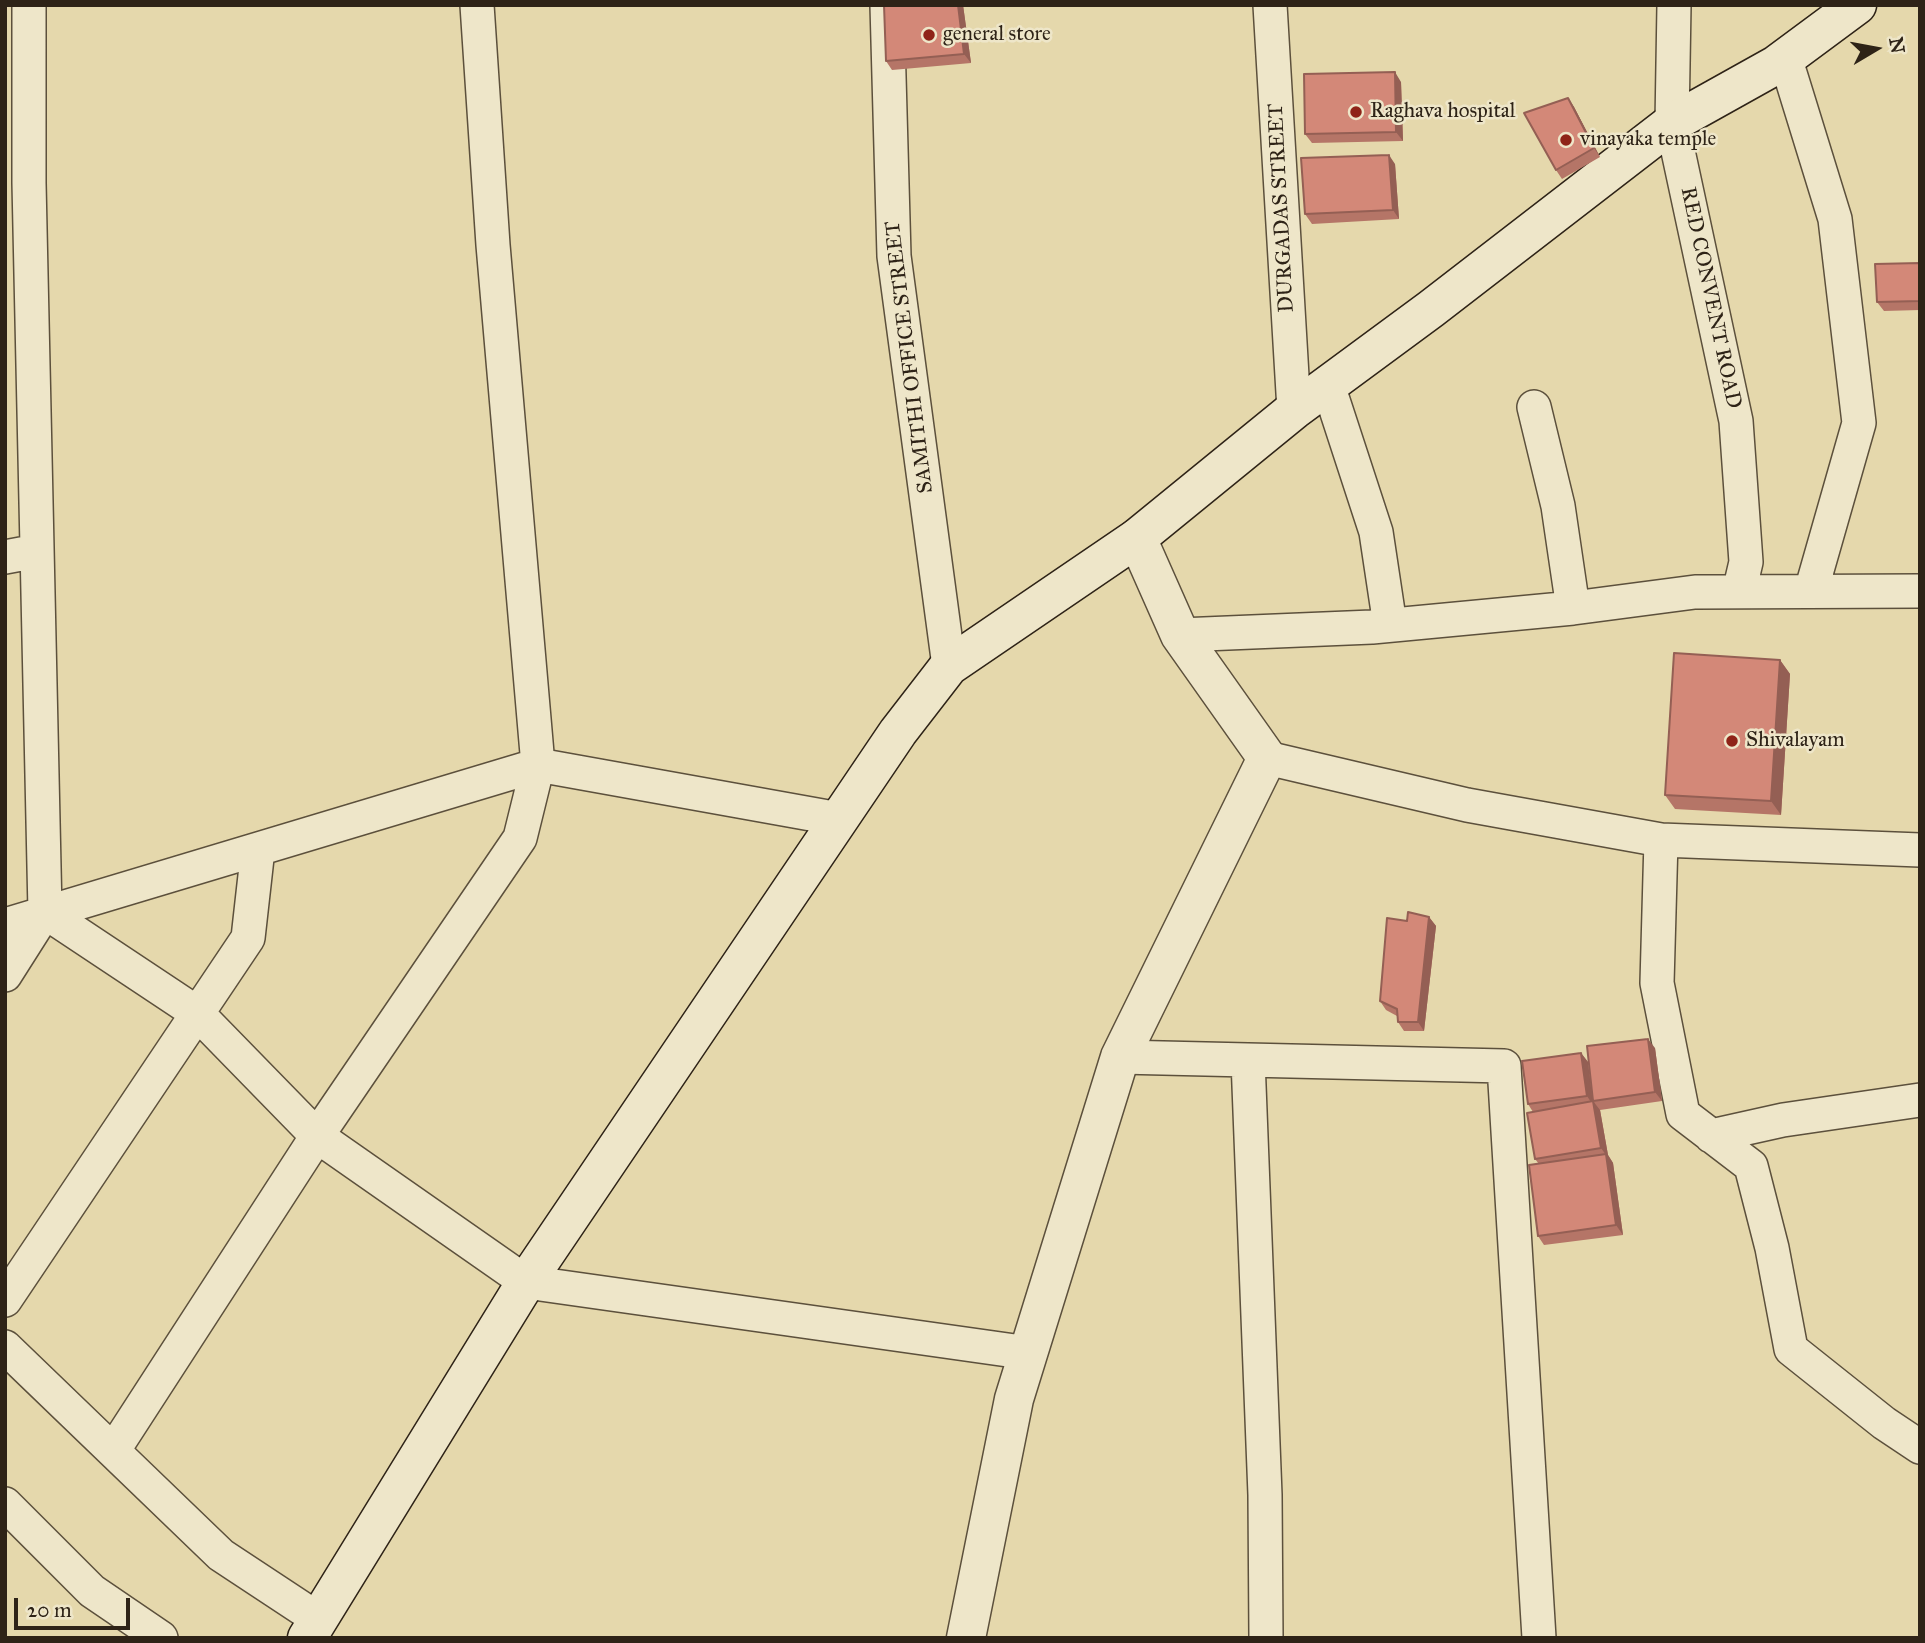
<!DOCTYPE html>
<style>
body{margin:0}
#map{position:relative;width:1925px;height:1643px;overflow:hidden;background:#e5d8ac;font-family:"IM FELL Great Primer",serif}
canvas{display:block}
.frame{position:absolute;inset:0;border:7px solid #2e2317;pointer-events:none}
.north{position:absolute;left:1841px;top:14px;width:70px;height:70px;-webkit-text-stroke:5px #eee6c9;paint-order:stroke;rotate:80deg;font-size:19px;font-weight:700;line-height:28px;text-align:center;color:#2e2317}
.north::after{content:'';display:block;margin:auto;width:24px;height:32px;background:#2e2317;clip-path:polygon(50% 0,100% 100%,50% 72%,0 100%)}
.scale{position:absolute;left:14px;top:1598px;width:116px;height:32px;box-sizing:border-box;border:4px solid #2e2317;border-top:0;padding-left:9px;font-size:21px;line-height:24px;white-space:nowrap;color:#2e2317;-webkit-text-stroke:5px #eee6c9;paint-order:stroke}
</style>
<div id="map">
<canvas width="1925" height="1643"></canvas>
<div class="frame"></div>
<div class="north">N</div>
<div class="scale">20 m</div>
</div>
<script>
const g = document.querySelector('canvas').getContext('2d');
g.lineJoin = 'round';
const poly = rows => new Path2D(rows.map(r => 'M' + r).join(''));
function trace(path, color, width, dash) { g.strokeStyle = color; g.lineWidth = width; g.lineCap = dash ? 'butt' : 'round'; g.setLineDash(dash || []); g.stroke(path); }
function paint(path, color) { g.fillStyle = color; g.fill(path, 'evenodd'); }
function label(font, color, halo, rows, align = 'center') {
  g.font = font + ' "IM FELL Great Primer",serif'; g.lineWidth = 5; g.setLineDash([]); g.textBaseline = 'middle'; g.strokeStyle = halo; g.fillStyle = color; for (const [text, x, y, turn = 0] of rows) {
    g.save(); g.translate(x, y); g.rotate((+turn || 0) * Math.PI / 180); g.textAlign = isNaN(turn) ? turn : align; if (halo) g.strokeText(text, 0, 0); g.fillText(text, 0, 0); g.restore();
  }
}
const minor = poly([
 [477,5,493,245,538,765,520,838,317,1136,526,1282,1029,1353],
 [887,5,894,256,949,666],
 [1270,5,1294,410],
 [1674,5,1672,123,1736,421,1746,562,1739,592],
 [1785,57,1835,219,1859,423,1811,591],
 [1328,385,1376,532,1390,625],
 [1534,407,1558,506,1573,608],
 [5,557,37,551],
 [1180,635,1372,627,1573,608,1695,592,1920,591],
 [1267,758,1467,805,1661,840,1920,850],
 [1661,840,1657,983,1683,1114,1751,1166,1772,1248,1791,1349,1884,1423,1920,1447],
 [45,912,197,1013,317,1136,113,1451],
 [5,925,538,765,839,819],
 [5,975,45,912,29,183,29,5],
 [1120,1057,1504,1066,1539,1638],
 [1248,1060,1265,1495,1266,1638],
 [1711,1136,1783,1120,1920,1100],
 [5,1300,248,938,258,849],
 [5,1347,221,1555,318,1619],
 [5,1504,92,1591,161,1638]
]);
const tertiary = poly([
 [966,1638,1014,1399,1120,1057,1267,758,1180,635,1137,538]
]);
const secondary = poly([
 [307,1638,526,1282,898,732,949,666,1137,538,1294,410,1431,309,1672,123,1776,65,1857,5]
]);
const wall = poly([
 [963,5,971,63,892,70,886,61],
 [1401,82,1403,141,1312,143,1305,134],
 [1568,98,1574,107,1600,157,1562,179,1556,170],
 [1395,164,1399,219,1312,224,1305,214],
 [1920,263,1920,310,1884,311,1877,302],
 [1780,660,1790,674,1781,815,1675,809,1665,795],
 [1429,917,1436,926,1424,1031,1404,1031,1398,1022,1397,1016,1386,1010,1380,1001,1407,921],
 [1655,1048,1662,1101,1600,1110,1593,1101],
 [1581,1053,1588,1062,1593,1101,1600,1110,1608,1155,1613,1163,1623,1235,1544,1245,1538,1236,1539,1164,1535,1159,1533,1112,1528,1104]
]);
const shadedWall = poly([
 [958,5,963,5,971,63,964,54],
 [1395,72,1401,82,1403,141,1396,132],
 [1568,98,1574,107,1600,157,1594,148],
 [1389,155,1395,164,1399,219,1393,210],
 [1780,660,1790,674,1781,815,1771,801],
 [1429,917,1436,926,1424,1031,1418,1022],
 [1648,1039,1655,1048,1662,1101,1655,1092],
 [1581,1053,1588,1062,1593,1105,1587,1096],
 [1593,1101,1600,1110,1608,1155,1613,1163,1623,1235,1616,1225,1606,1155,1601,1148]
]);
const building = poly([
 [884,5,958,5,964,54,886,61,884,5],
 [1395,72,1396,132,1305,134,1304,74,1395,72],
 [1568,98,1594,148,1556,170,1524,113,1568,98],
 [1389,155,1393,210,1305,214,1301,158,1389,155],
 [1920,263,1920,301,1877,302,1875,264,1920,263],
 [1674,653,1780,660,1771,801,1665,795,1674,653],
 [1408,912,1429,917,1418,1022,1398,1022,1397,1009,1380,1001,1387,918,1407,921,1408,912],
 [1648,1039,1655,1092,1593,1101,1587,1046,1648,1039],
 [1581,1053,1587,1096,1528,1104,1522,1061,1581,1053],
 [1593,1101,1601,1148,1535,1159,1527,1113,1593,1101],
 [1606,1154,1616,1225,1538,1236,1529,1165,1606,1154]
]);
const markers = [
 [929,35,7,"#8f2418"],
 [1356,112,7,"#8f2418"],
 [1566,140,7,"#8f2418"],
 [1732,741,7,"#8f2418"]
];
const poiNames = [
 ["general store",943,35],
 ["Raghava hospital",1370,112],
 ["vinayaka temple",1580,140],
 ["Shivalayam",1746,741]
];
const streetNames = [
 ["DURGADAS STREET",1282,208,-93],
 ["RED CONVENT ROAD",1710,298,78],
 ["SAMITHI OFFICE STREET",910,357,-97]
];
trace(minor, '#5c503c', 36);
trace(tertiary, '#5c503c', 41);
trace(secondary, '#2e2317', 41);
trace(minor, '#eee6c9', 33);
trace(tertiary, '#eee6c9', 38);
trace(secondary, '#eee6c9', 38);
paint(wall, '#b57567');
paint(shadedWall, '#945f54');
paint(building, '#d38878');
trace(building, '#945f54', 2);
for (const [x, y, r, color] of markers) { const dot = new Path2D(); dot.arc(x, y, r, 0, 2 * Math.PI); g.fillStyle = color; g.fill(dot); trace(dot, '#eee6c9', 2.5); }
label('21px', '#2e2317', '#eee6c9', poiNames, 'left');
label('21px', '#2e2317', '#eee6c9', streetNames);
</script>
